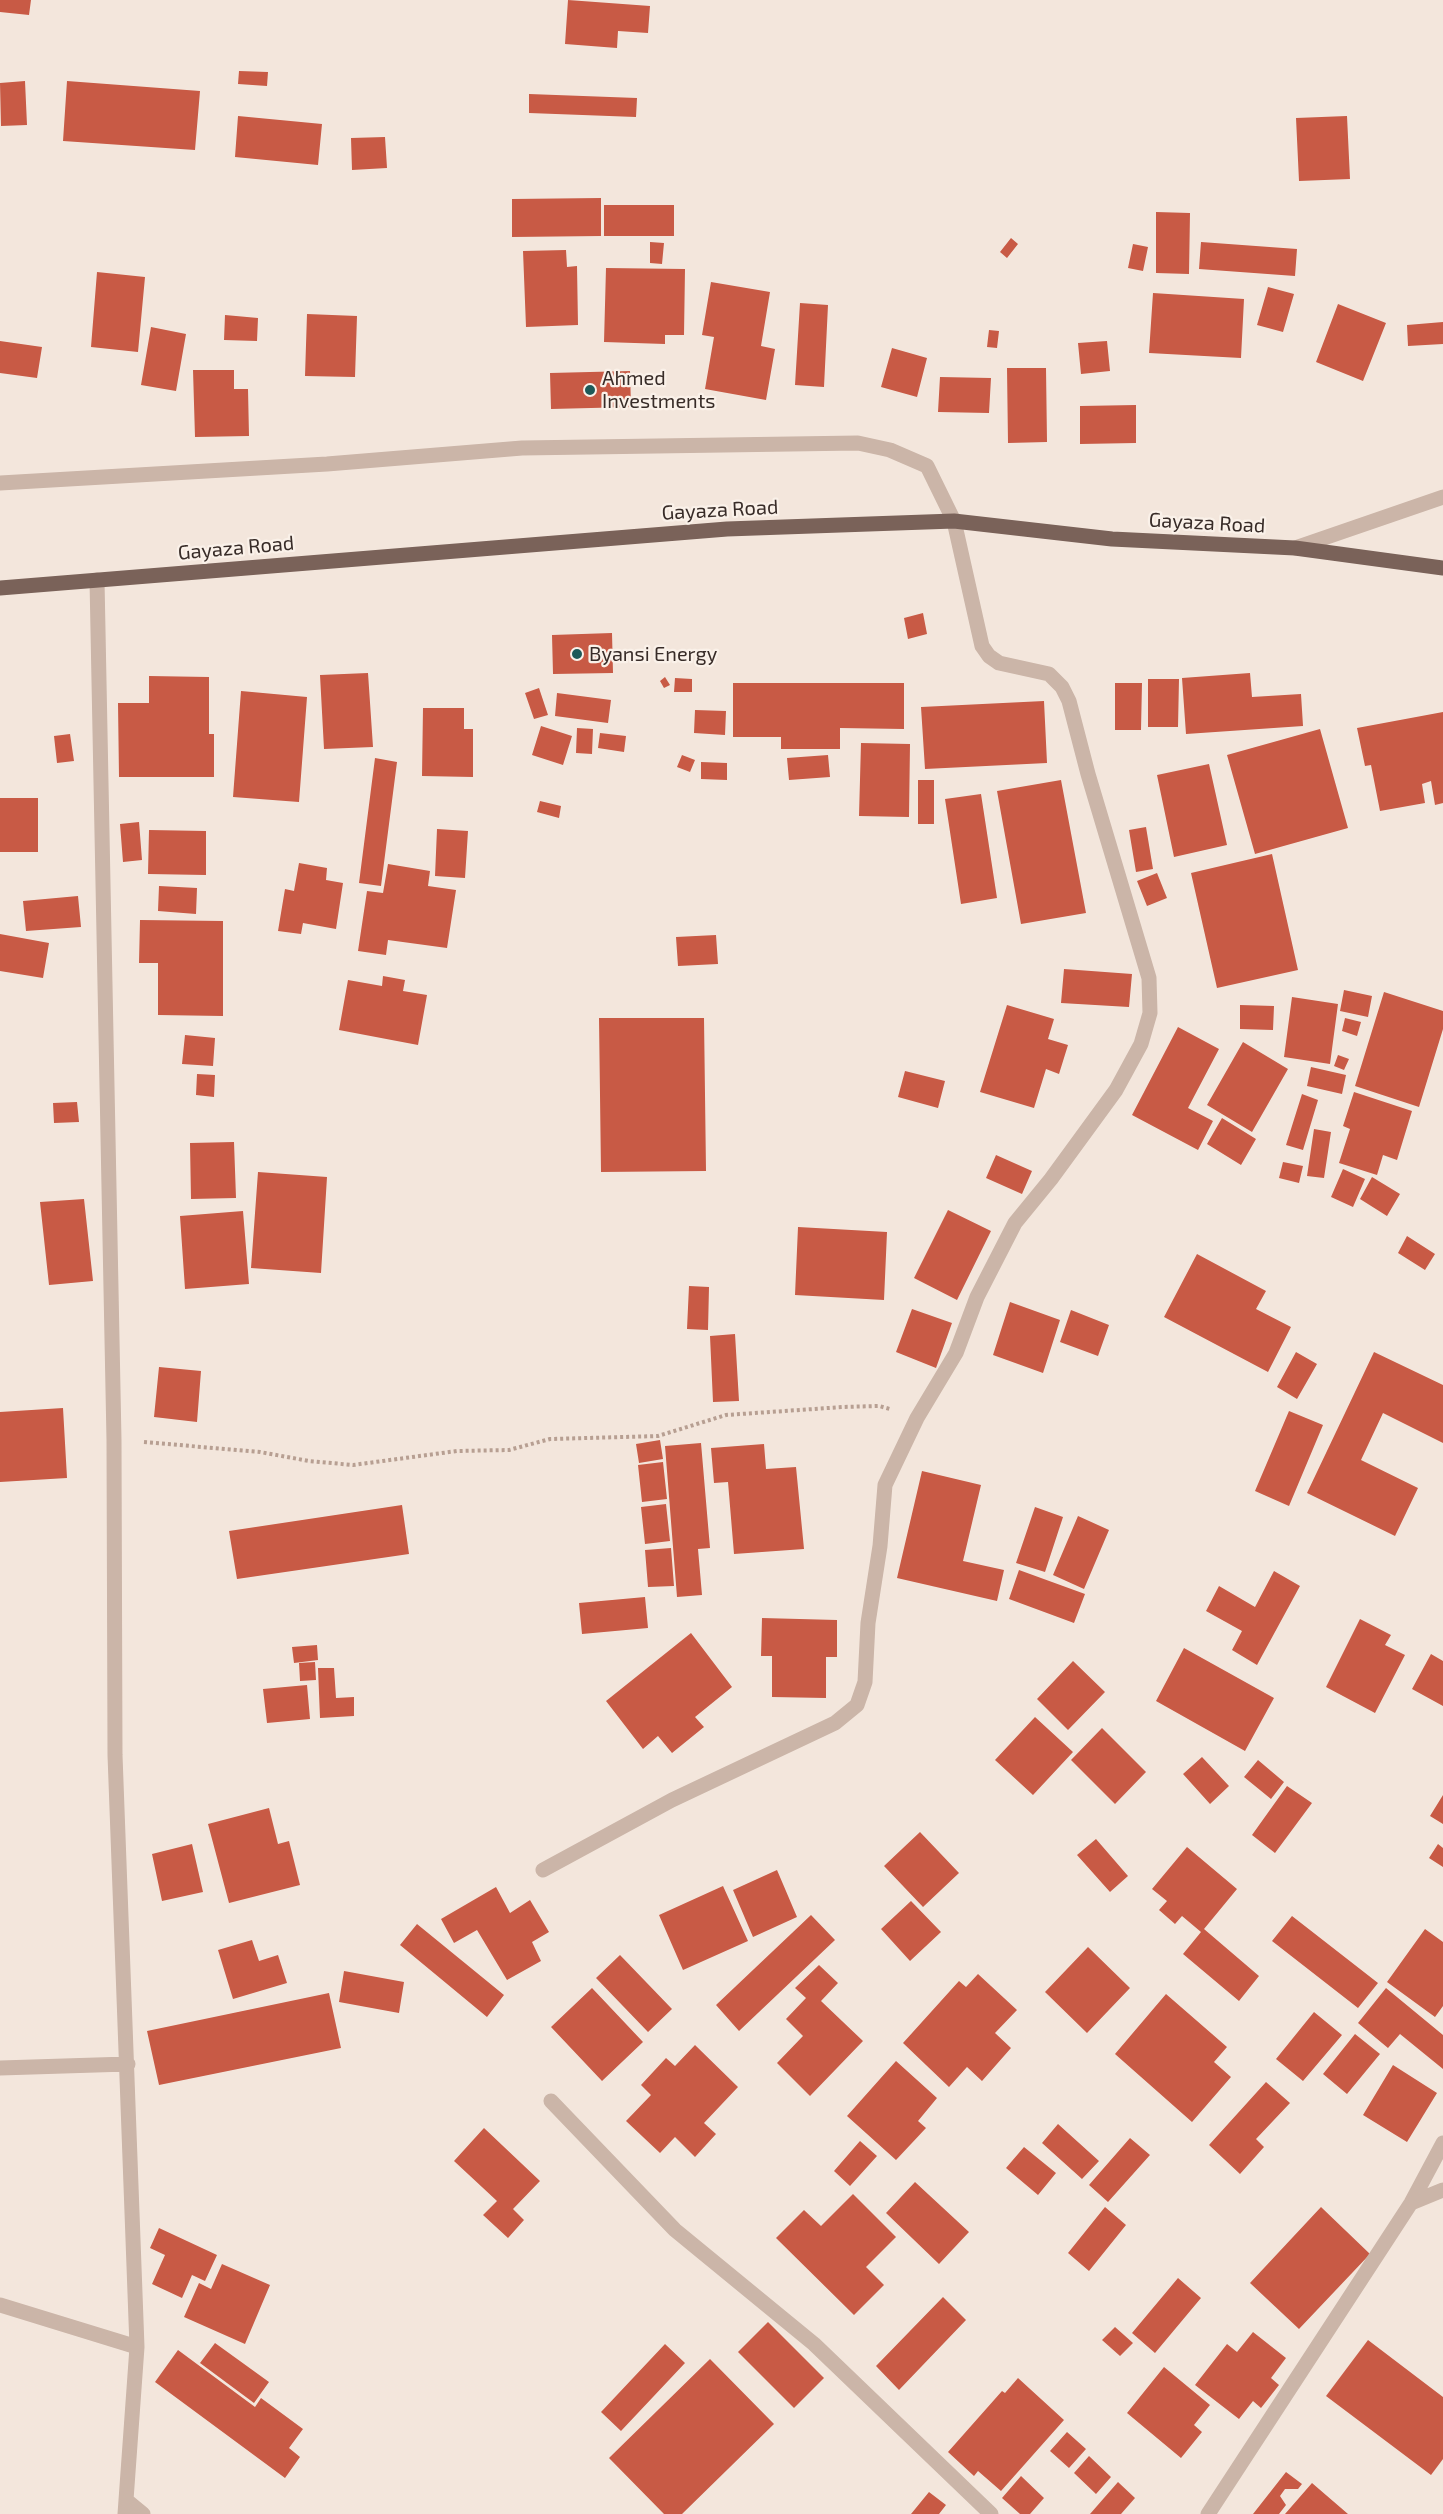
<!DOCTYPE html>
<style>
body{margin:0}
canvas{display:block;background:#f3e6dc}
</style>
<canvas width="1443" height="2514"></canvas>
<script>
const g = document.querySelector('canvas').getContext('2d');
g.lineJoin = 'round';
function paint(path, color) { g.fillStyle = color; g.fill(path, 'evenodd'); }
const poly = rows => new Path2D(rows.map(r => 'M' + r).join(''));
function trace(path, color, width, dash) { g.strokeStyle = color; g.lineWidth = width; g.lineCap = dash ? 'butt' : 'round'; g.setLineDash(dash || []); g.stroke(path); }
function label(font, color, halo, rows, align = 'center') {
  g.font = font + ' "Exo 2",sans-serif'; g.lineWidth = 4.5; g.setLineDash([]); g.textBaseline = 'middle'; g.strokeStyle = halo; g.fillStyle = color; for (const [text, x, y, turn = 0] of rows) {
    g.save(); g.translate(x, y); g.rotate((+turn || 0) * Math.PI / 180); g.textAlign = isNaN(turn) ? turn : align; if (halo) g.strokeText(text, 0, 0); g.fillText(text, 0, 0); g.restore();
  }
}
const building = poly([
 [0,0,31,0,29,15,0,12],
 [568,0,650,6,648,33,618,31,617,48,565,44],
 [239,71,268,72,267,86,238,84],
 [25,81,27,125,1,126,0,83],
 [67,81,200,91,195,150,63,141],
 [529,94,637,98,636,117,529,113],
 [238,116,322,124,318,165,235,157],
 [1347,116,1350,179,1299,181,1296,118],
 [385,137,387,168,352,170,351,138],
 [601,198,601,236,512,237,512,199],
 [604,205,674,205,674,236,604,236],
 [1156,212,1190,213,1189,274,1156,273],
 [1011,238,1018,244,1007,258,1000,252],
 [650,242,664,243,662,264,650,263],
 [1201,242,1297,249,1295,276,1199,269],
 [1133,244,1148,247,1143,271,1128,268],
 [566,250,567,267,577,266,578,325,526,327,523,251],
 [606,268,685,269,684,335,665,335,665,344,604,342],
 [97,272,145,277,138,352,91,347],
 [711,282,770,292,761,346,775,349,766,400,705,389,714,337,702,335],
 [1268,287,1294,294,1283,332,1257,325],
 [1153,293,1244,299,1241,358,1149,353],
 [800,303,828,305,824,387,795,385],
 [1338,304,1386,323,1363,381,1316,362],
 [307,314,357,316,355,377,305,376],
 [225,315,258,318,257,341,224,340],
 [1443,322,1443,344,1408,346,1407,325],
 [151,327,186,334,176,391,141,385],
 [989,330,999,331,997,348,987,347],
 [0,341,42,347,37,378,0,373],
 [1107,341,1110,371,1081,374,1078,343],
 [892,348,927,358,917,397,881,387],
 [1007,368,1046,368,1047,442,1008,443],
 [193,370,234,370,234,389,248,389,249,436,195,437],
 [630,371,631,407,551,409,550,373],
 [940,377,991,378,989,413,938,412],
 [1136,405,1136,443,1080,444,1080,406],
 [923,613,927,634,908,639,904,618],
 [612,633,613,673,553,674,552,635],
 [368,673,373,747,324,749,320,675],
 [1250,673,1252,697,1301,694,1303,726,1186,734,1182,678],
 [149,676,209,677,209,734,214,734,214,777,119,777,118,703,149,703],
 [665,677,670,685,664,688,660,681],
 [675,678,692,679,692,692,674,692],
 [1148,679,1179,679,1178,727,1148,727],
 [733,683,904,683,904,729,840,728,840,749,781,749,781,737,733,737],
 [1115,683,1142,683,1141,730,1115,730],
 [539,688,548,715,534,719,525,693],
 [241,691,307,697,299,802,233,797],
 [557,693,611,700,608,723,555,716],
 [1044,701,1047,763,925,769,921,707],
 [423,708,464,708,464,729,473,729,473,777,422,776],
 [695,710,726,711,725,735,694,733],
 [1443,712,1443,803,1435,805,1431,781,1422,784,1425,803,1380,811,1371,765,1365,766,1357,728],
 [541,726,572,736,563,765,532,755],
 [577,728,593,729,592,754,576,753],
 [1320,729,1348,828,1255,854,1227,755],
 [600,733,626,736,624,752,598,748],
 [70,734,74,761,57,763,54,736],
 [861,743,910,744,909,817,859,816],
 [682,755,695,760,690,772,677,767],
 [828,755,830,777,789,780,787,758],
 [375,758,397,762,381,886,359,883],
 [701,762,727,763,727,780,701,779],
 [1209,764,1227,845,1174,857,1157,775],
 [918,780,934,780,934,824,918,824],
 [1061,780,1086,913,1021,924,997,791],
 [981,794,997,898,961,904,945,799],
 [0,798,38,798,38,852,0,852],
 [540,801,561,806,559,818,537,812],
 [139,822,142,860,123,862,120,824],
 [1146,827,1153,869,1136,872,1129,830],
 [437,829,468,831,465,878,435,876],
 [149,830,206,831,206,875,148,874],
 [1272,854,1298,970,1217,988,1191,873],
 [299,863,327,868,326,880,343,883,336,929,303,923,301,934,278,931,285,889,294,891],
 [388,864,430,871,428,886,456,890,447,948,388,940,386,955,358,951,367,891,383,893],
 [1157,873,1167,898,1147,906,1137,881],
 [159,886,197,888,196,914,158,911],
 [78,896,81,927,26,931,23,901],
 [140,920,223,921,223,1016,158,1015,158,963,139,963],
 [0,934,49,943,43,978,0,971],
 [716,935,718,964,678,966,676,937],
 [1064,969,1132,974,1129,1007,1061,1003],
 [383,976,405,980,403,991,427,995,418,1045,339,1030,348,980,382,986],
 [1344,990,1372,996,1368,1017,1340,1011],
 [1384,992,1443,1011,1443,1029,1419,1107,1355,1086],
 [1292,997,1338,1004,1330,1064,1284,1057],
 [1007,1005,1054,1019,1048,1039,1068,1045,1059,1074,1046,1069,1034,1108,980,1092],
 [1240,1005,1274,1006,1273,1030,1240,1029],
 [599,1018,704,1018,706,1171,601,1172],
 [1345,1018,1361,1022,1357,1036,1342,1031],
 [1178,1027,1219,1049,1188,1108,1213,1121,1198,1150,1132,1115],
 [185,1035,215,1038,213,1066,182,1064],
 [1243,1042,1288,1069,1252,1132,1207,1105],
 [1338,1055,1349,1059,1344,1070,1334,1066],
 [1311,1067,1346,1075,1342,1094,1307,1086],
 [905,1071,945,1081,938,1108,898,1097],
 [197,1074,215,1075,214,1097,196,1095],
 [1354,1092,1412,1111,1397,1160,1383,1155,1377,1175,1339,1163,1350,1129,1343,1126],
 [1302,1094,1318,1100,1303,1150,1286,1145],
 [77,1102,79,1122,54,1123,53,1103],
 [1222,1118,1256,1139,1241,1165,1207,1144],
 [1314,1129,1331,1132,1324,1178,1307,1176],
 [234,1142,236,1198,191,1199,190,1143],
 [996,1155,1032,1171,1022,1194,986,1178],
 [1283,1162,1303,1166,1299,1183,1279,1178],
 [1343,1169,1365,1179,1353,1207,1331,1197],
 [258,1172,327,1177,321,1273,251,1268],
 [1372,1177,1400,1194,1387,1216,1360,1199],
 [84,1199,93,1281,49,1285,40,1202],
 [948,1210,991,1231,957,1300,914,1278],
 [243,1211,249,1284,185,1289,180,1216],
 [798,1227,887,1232,884,1300,795,1295],
 [1407,1236,1435,1254,1425,1270,1398,1253],
 [1197,1254,1266,1291,1256,1309,1291,1327,1268,1372,1164,1317],
 [689,1286,709,1287,708,1330,687,1329],
 [1010,1302,1060,1320,1043,1373,993,1355],
 [912,1309,952,1323,936,1368,896,1352],
 [1071,1310,1109,1325,1098,1356,1060,1342],
 [735,1334,739,1401,713,1402,710,1336],
 [1296,1352,1317,1364,1297,1399,1277,1387],
 [1374,1352,1443,1385,1443,1443,1383,1413,1361,1460,1418,1488,1395,1536,1307,1493],
 [159,1367,201,1371,197,1422,154,1417],
 [63,1408,67,1478,0,1482,0,1412],
 [1289,1411,1323,1425,1289,1506,1255,1491],
 [660,1440,663,1459,639,1463,636,1444],
 [701,1443,710,1548,698,1549,702,1595,677,1597,665,1446],
 [764,1444,766,1469,796,1467,804,1549,734,1554,728,1482,714,1483,711,1448],
 [663,1462,667,1499,642,1502,638,1465],
 [922,1471,981,1485,963,1561,1004,1570,997,1601,897,1578],
 [666,1504,670,1541,645,1544,641,1507],
 [402,1505,409,1554,237,1579,229,1531],
 [1035,1507,1063,1517,1045,1572,1016,1563],
 [1078,1516,1109,1530,1084,1589,1053,1575],
 [671,1548,674,1586,648,1587,645,1550],
 [1019,1570,1085,1594,1074,1623,1009,1599],
 [1274,1571,1300,1586,1257,1665,1232,1650,1242,1631,1206,1611,1219,1586,1255,1607],
 [645,1597,648,1628,582,1634,579,1603],
 [762,1618,837,1620,837,1657,826,1657,826,1698,772,1697,772,1656,761,1656],
 [1360,1619,1391,1635,1385,1645,1405,1655,1375,1713,1326,1687],
 [691,1633,732,1687,695,1717,704,1727,672,1753,658,1736,643,1749,606,1701],
 [317,1645,318,1660,294,1663,292,1647],
 [1184,1648,1274,1698,1245,1751,1156,1701],
 [1431,1654,1443,1661,1443,1706,1412,1689],
 [1073,1661,1105,1692,1068,1730,1037,1699],
 [315,1662,316,1680,300,1681,299,1663],
 [318,1668,334,1668,336,1698,354,1697,354,1716,320,1718],
 [307,1685,310,1719,267,1723,263,1689],
 [1035,1717,1073,1752,1033,1795,995,1760],
 [1102,1728,1146,1772,1115,1804,1071,1760],
 [1202,1757,1229,1786,1210,1804,1183,1774],
 [1258,1760,1284,1782,1271,1799,1244,1777],
 [1287,1786,1312,1803,1275,1853,1252,1835],
 [1443,1795,1443,1824,1430,1816],
 [269,1808,278,1844,289,1841,300,1885,229,1903,208,1824],
 [920,1832,959,1873,923,1907,884,1866],
 [1096,1839,1128,1876,1110,1892,1077,1855],
 [192,1844,203,1892,162,1901,152,1854],
 [1438,1844,1443,1848,1443,1867,1429,1858],
 [1187,1847,1237,1889,1204,1929,1259,1976,1239,2001,1183,1954,1201,1932,1182,1916,1175,1924,1159,1910,1167,1901,1152,1889],
 [777,1870,797,1917,753,1937,733,1890],
 [723,1886,748,1941,683,1970,659,1915],
 [496,1887,510,1913,530,1900,549,1932,532,1942,541,1961,507,1980,477,1930,454,1943,441,1919],
 [911,1901,941,1932,910,1961,881,1929],
 [811,1915,835,1940,739,2031,716,2005],
 [1292,1916,1378,1983,1358,2008,1272,1941],
 [417,1924,504,1995,487,2017,400,1945],
 [1425,1929,1443,1942,1443,2006,1435,2017,1387,1982],
 [252,1940,259,1961,278,1955,287,1983,233,1999,218,1950],
 [1088,1947,1130,1988,1087,2033,1045,1992],
 [620,1955,672,2009,648,2032,596,1978],
 [819,1965,838,1983,821,2001,863,2041,810,2096,777,2063,803,2036,786,2019,806,1998,795,1988],
 [344,1971,404,1982,399,2013,339,2002],
 [978,1974,1017,2010,995,2033,1011,2048,982,2081,967,2067,949,2087,903,2043,959,1981,966,1987],
 [592,1988,643,2042,602,2081,551,2027],
 [1386,1988,1443,2035,1443,2069,1400,2034,1388,2048,1358,2023],
 [329,1993,341,2048,159,2085,147,2031],
 [1166,1994,1227,2047,1214,2062,1231,2077,1192,2122,1115,2054],
 [1314,2012,1342,2035,1303,2081,1276,2059],
 [1355,2034,1380,2054,1347,2094,1323,2074],
 [695,2045,738,2087,704,2123,716,2134,695,2157,675,2137,660,2153,626,2121,651,2095,641,2085,666,2058,675,2066],
 [896,2061,937,2098,918,2121,926,2128,896,2160,847,2116],
 [1393,2065,1437,2093,1407,2142,1363,2115],
 [1266,2082,1290,2103,1256,2139,1264,2147,1240,2174,1209,2145],
 [1058,2124,1099,2161,1082,2179,1042,2143],
 [484,2128,540,2181,513,2209,524,2220,508,2238,483,2215,497,2201,454,2161],
 [1130,2138,1150,2155,1108,2202,1089,2185],
 [860,2141,877,2156,850,2186,834,2171],
 [1024,2147,1056,2173,1038,2195,1006,2168],
 [915,2182,969,2232,939,2264,886,2213],
 [853,2194,896,2237,866,2267,884,2285,854,2315,776,2238,804,2210,821,2226],
 [1105,2207,1126,2225,1089,2271,1068,2253],
 [1321,2207,1370,2254,1299,2329,1250,2283],
 [159,2228,217,2255,205,2281,192,2275,182,2298,152,2284,165,2255,150,2248],
 [222,2264,270,2285,245,2344,184,2317,199,2283,211,2289],
 [1178,2278,1201,2298,1155,2353,1132,2333],
 [943,2297,966,2320,899,2390,876,2366],
 [768,2322,824,2378,794,2408,738,2352],
 [1115,2327,1133,2343,1120,2356,1102,2340],
 [1253,2332,1286,2358,1271,2378,1279,2385,1261,2408,1253,2401,1239,2419,1195,2385,1227,2344,1237,2352],
 [1368,2340,1443,2397,1443,2459,1431,2475,1326,2396],
 [215,2343,269,2382,254,2403,200,2363],
 [665,2344,685,2363,621,2431,601,2412],
 [178,2350,255,2407,261,2398,303,2429,289,2448,300,2457,285,2478,155,2382],
 [710,2359,774,2424,682,2514,664,2514,609,2458],
 [1164,2367,1210,2405,1194,2425,1202,2432,1181,2458,1127,2413],
 [1018,2378,1064,2420,1001,2491,978,2471,974,2476,948,2452,1002,2391,1005,2393],
 [1067,2432,1086,2449,1069,2468,1050,2451],
 [1089,2456,1111,2477,1096,2494,1074,2473],
 [1286,2472,1302,2484,1298,2489,1285,2489,1280,2496,1286,2505,1279,2514,1253,2514],
 [1021,2476,1044,2498,1030,2514,1020,2514,1002,2498],
 [1118,2482,1135,2498,1121,2514,1090,2514],
 [1312,2483,1348,2514,1285,2514],
 [929,2492,946,2505,939,2514,911,2514]
]);
const path = poly([
 [144,1442,260,1452,309,1461,353,1465,457,1451,509,1450,550,1439,658,1436,726,1415,843,1407,879,1406,890,1409]
]);
const minor = poly([
 [0,483,327,464,522,448,858,443,890,450,927,466,954,521,982,646,989,656,999,663,1049,674,1062,687,1069,701,1088,774,1149,978,1150,1013,1141,1044,1116,1090,1051,1179,1015,1223,977,1297,956,1353,917,1418,885,1485,880,1546,868,1623,865,1682,857,1705,835,1723,672,1800,543,1870],
 [1295,548,1443,497],
 [97,580,114,1440,115,1755,137,2347,125,2514],
 [0,2068,128,2064],
 [551,2101,675,2230,814,2344,991,2514],
 [1411,2203,1443,2190],
 [0,2305,137,2347],
 [126,2500,143,2514],
 [1208,2514,1411,2203,1443,2143]
]);
const major = poly([
 [0,588,727,529,954,521,1112,539,1295,548,1443,568]
]);
const markers = [
 [590,390,6,"#1d5a59"],
 [577,654,6,"#1d5a59"]
];
const poiNames = [
 ["Ahmed",602,378],
 ["Investments",602,401],
 ["Byansi Energy",589,654]
];
const streetNames = [
 ["Gayaza Road",720,510,-3],
 ["Gayaza Road",1207,523,3],
 ["Gayaza Road",236,548,-5]
];
paint(building, '#c85a45');
trace(path, '#b79f92', 4, [3, 3]);
trace(minor, '#cbb5a8', 15);
trace(major, '#7a6259', 15);
for (const [x, y, r, color] of markers) { const dot = new Path2D(); dot.arc(x, y, r, 0, 2 * Math.PI); g.fillStyle = color; g.fill(dot); trace(dot, '#faf1e9', 2); }
label('20px', '#382c28', '#faf1e9', poiNames, 'left');
label('20px', '#382c28', '#faf1e9', streetNames);
</script>
